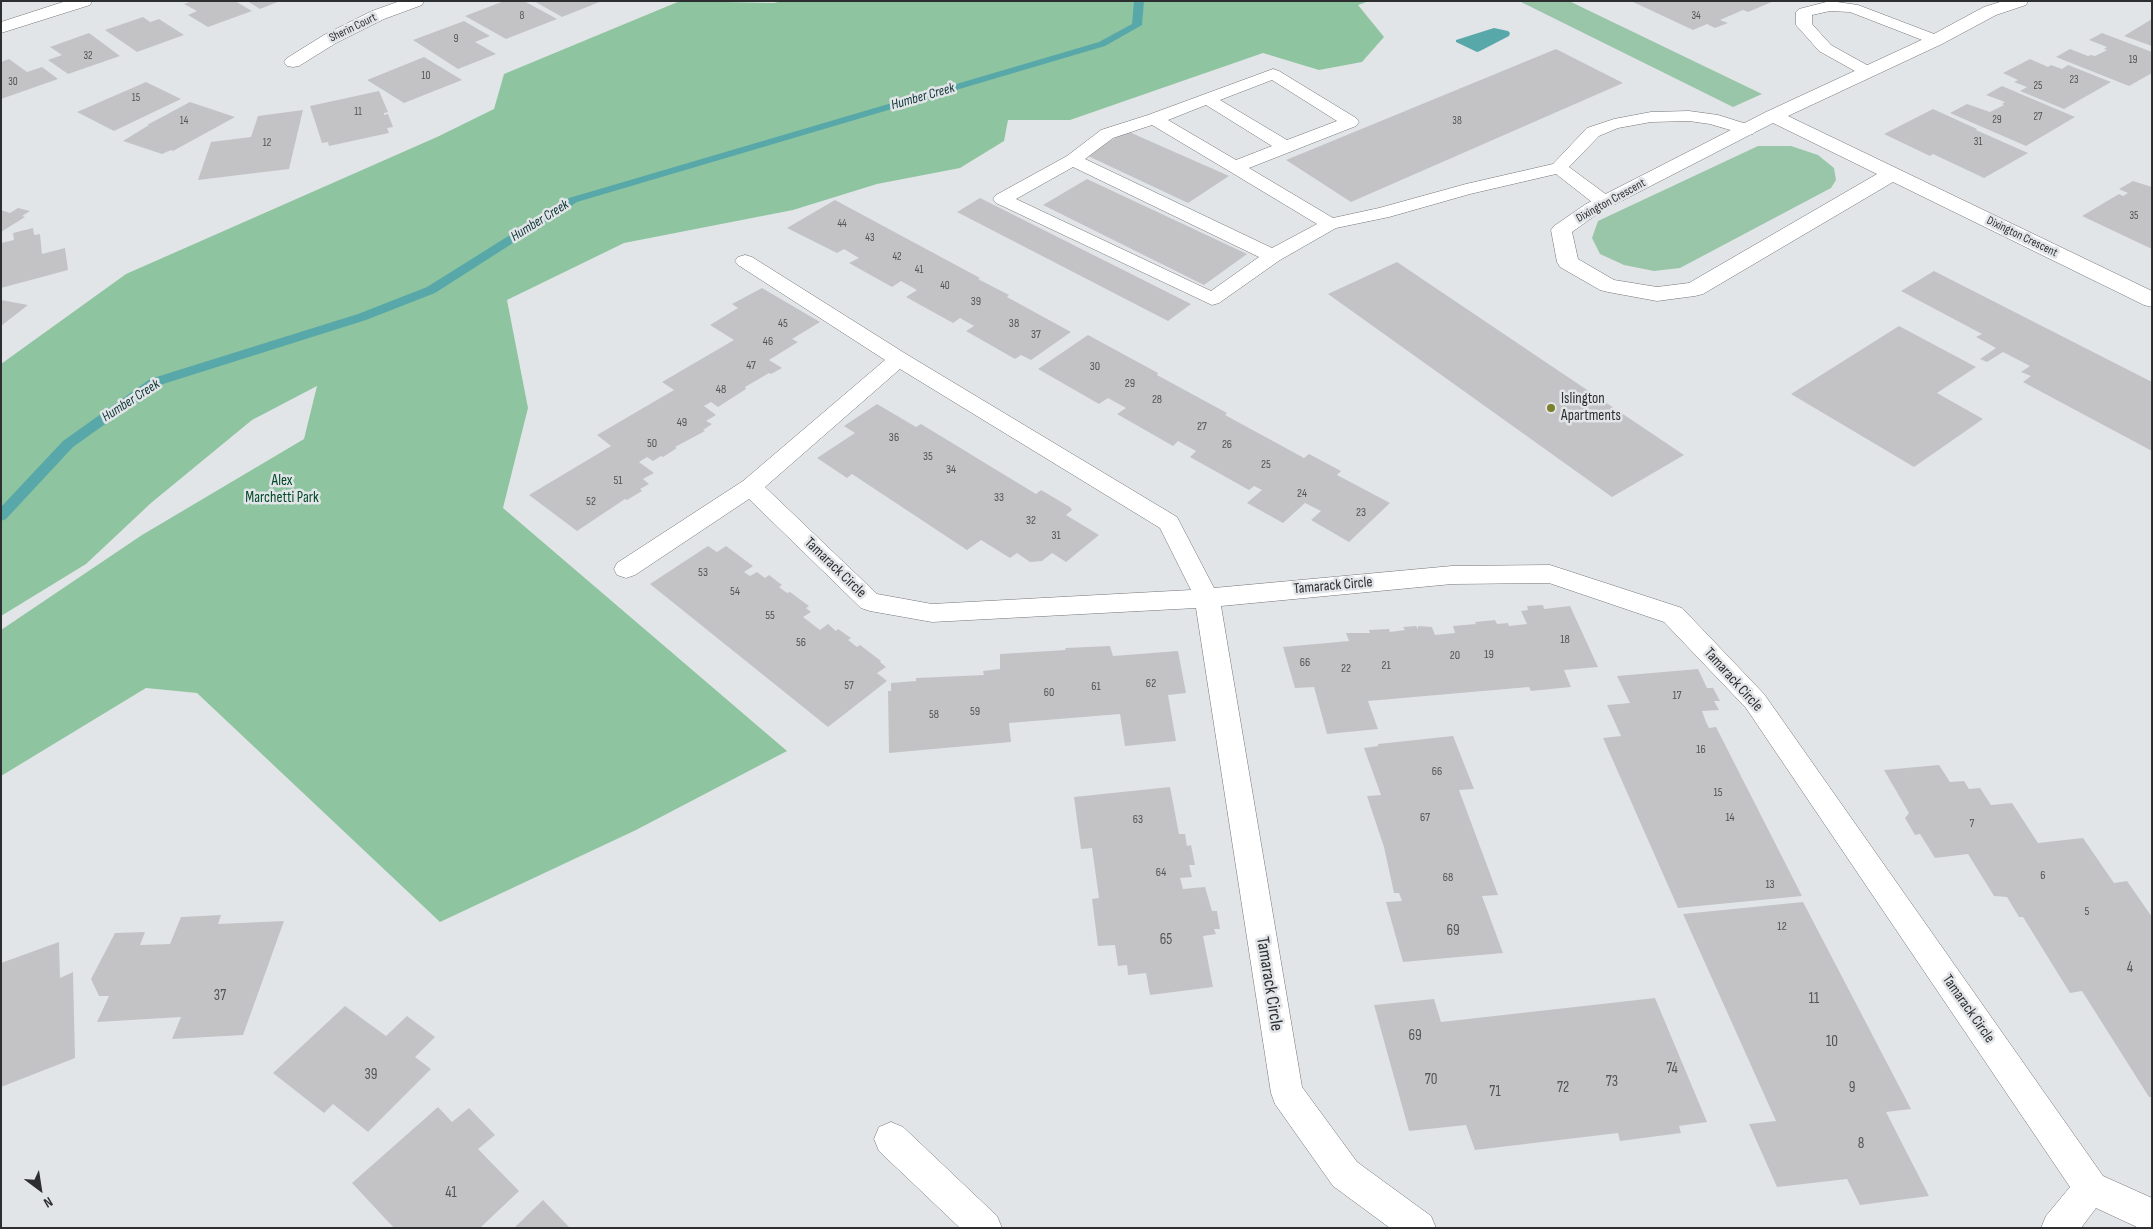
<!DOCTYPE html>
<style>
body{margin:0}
#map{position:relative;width:2153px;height:1229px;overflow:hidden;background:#e2e5e8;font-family:"Sofia Sans Condensed",sans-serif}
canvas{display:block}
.frame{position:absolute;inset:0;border:2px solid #2d2e2f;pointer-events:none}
.north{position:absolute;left:15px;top:1164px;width:50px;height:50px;-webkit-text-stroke:4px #e2e5e8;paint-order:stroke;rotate:149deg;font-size:14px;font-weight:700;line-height:20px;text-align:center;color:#2d2e2f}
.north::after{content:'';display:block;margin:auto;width:18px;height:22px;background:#2d2e2f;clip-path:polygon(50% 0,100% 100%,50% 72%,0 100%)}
</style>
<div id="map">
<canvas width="2153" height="1229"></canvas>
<div class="frame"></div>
<div class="north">N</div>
</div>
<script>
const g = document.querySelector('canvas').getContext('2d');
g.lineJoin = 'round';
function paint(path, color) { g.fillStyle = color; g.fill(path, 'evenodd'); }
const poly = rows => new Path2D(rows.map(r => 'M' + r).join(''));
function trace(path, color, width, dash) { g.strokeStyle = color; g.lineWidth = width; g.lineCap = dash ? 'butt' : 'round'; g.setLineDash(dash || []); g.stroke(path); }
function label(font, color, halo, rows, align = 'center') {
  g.font = font + ' "Sofia Sans Condensed",sans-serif'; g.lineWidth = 5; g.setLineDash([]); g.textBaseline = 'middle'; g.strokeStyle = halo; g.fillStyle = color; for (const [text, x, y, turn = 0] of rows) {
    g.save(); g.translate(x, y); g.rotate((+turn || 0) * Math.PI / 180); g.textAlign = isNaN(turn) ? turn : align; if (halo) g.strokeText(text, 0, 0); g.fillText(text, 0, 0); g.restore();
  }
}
const green = poly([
 [1519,1,1569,1,1762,94,1733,107],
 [1758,146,1791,146,1818,155,1834,168,1836,180,1831,188,1680,268,1654,271,1624,265,1600,254,1592,238,1598,221]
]);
const forest = poly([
 [680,1,774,3,782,1,1369,1,1358,5,1384,37,1362,62,1319,70,1263,53,1070,120,1008,120,1004,141,960,168,877,184,793,210,624,243,507,300,528,408,503,508,787,751,636,830,440,922,197,693,146,688,1,776,1,630,142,535,304,439,317,386,252,420,151,503,86,564,1,616,1,364,126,274,437,137,494,109,504,74]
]);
const water = poly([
 [1494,28,1508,31,1510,33,1509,36,1480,51,1477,52,1456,42,1456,40]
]);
const stream = poly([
 [1134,1,1144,1,1142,25,1105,46,577,202,435,293,366,320,160,385,73,447,6,519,1,521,1,507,63,441,150,379,358,314,427,287,569,198,1099,42,1132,24,1134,1]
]);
const building = poly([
 [192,1,235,1,252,11,208,27,188,15,197,11,184,4],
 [247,1,280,1,260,9],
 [504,1,524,1,557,19,506,39,465,16],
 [534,1,602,1,562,17],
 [1631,1,1774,1,1748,12,1743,10,1720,20,1728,23,1715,28,1707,24,1693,30],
 [143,17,150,22,159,19,184,35,137,52,105,30],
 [2152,19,2152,46,2124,36],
 [464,21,490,36,475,42,496,54,458,69,413,40],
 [89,33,120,56,68,74,48,60,62,55,50,47],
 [2102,33,2152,52,2152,73,2129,86,2056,57,2070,49,2088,56,2091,55,2095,56,2107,50,2104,49,2107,47,2089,40],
 [1556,49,1623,83,1351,202,1286,160],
 [424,57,462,80,404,103,367,80],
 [9,59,27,72,42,67,58,79,1,99,1,62],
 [2030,59,2048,67,2051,65,2062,69,2068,65,2111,82,2064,109,2020,91,2027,87,2014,82,2018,80,2003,73],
 [146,82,181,99,114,131,77,112],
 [2002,86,2075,117,2026,146,1950,113,1967,104,1990,112,2004,105,2002,104,2005,102,1986,95],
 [379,91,388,112,384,113,384,115,388,114,393,127,387,128,389,133,329,146,328,142,322,143,310,106],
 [190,102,235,117,173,151,171,150,162,154,123,141,149,125,147,125],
 [1933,109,1977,129,1976,130,2028,153,1984,178,1933,154,1930,156,1884,134],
 [303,110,289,169,198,180,211,142,251,137,258,116],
 [1127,131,1229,176,1188,203,1086,155],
 [1087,179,1247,254,1204,285,1043,205],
 [2133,181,2152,187,2152,249,2082,216,2119,194,2123,196,2128,193,2119,189],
 [980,198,1191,304,1168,321,957,212],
 [835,200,980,278,978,279,1009,295,1007,297,1071,332,1031,360,1021,355,1015,359,966,331,974,326,960,318,953,323,906,297,917,290,901,281,892,287,849,263,859,258,844,249,837,253,787,228],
 [18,208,30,211,22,216,25,217,1,232,1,210,10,213],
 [33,228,34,235,40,234,42,254,65,248,68,270,1,288,1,243,14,240,13,233],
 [1397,262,1544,361,1684,455,1612,497,1328,294],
 [1934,271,2152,382,2152,451,2023,382,2031,376,2021,372,2030,366,2003,352,1987,362,1980,359,1996,348,1976,337,1982,334,1901,291],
 [762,288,820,322,792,339,798,342,769,360,782,368,771,374,769,373,745,387,746,389,718,407,711,402,704,406,716,415,706,421,712,424,703,430,705,431,675,447,677,448,663,457,661,456,653,461,647,457,639,462,654,473,643,479,649,484,640,489,642,491,627,500,625,499,577,531,529,495,611,446,597,435,674,390,662,382,734,340,710,325,738,308,732,304],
 [1,300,28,305,1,326],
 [1899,326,1976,367,1937,393,1983,419,1914,467,1791,394],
 [1088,335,1158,373,1157,375,1227,413,1225,415,1304,458,1309,454,1341,471,1337,475,1390,503,1349,542,1311,520,1321,511,1305,503,1283,523,1247,503,1262,490,1254,486,1249,490,1190,457,1196,451,1178,441,1173,446,1117,414,1126,408,1108,398,1099,404,1038,369],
 [877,404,916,427,921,424,1036,494,1041,490,1070,507,1072,510,1066,515,1099,535,1066,562,1052,553,1042,561,1030,562,1017,553,1010,558,981,540,967,550,852,474,847,478,817,458,855,433,844,426],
 [708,546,717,552,726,546,753,566,744,572,750,576,757,572,765,578,769,575,782,585,779,587,787,593,790,592,809,606,806,608,811,612,803,617,820,630,828,624,836,631,838,629,851,638,848,640,857,647,860,645,881,661,880,662,886,667,877,673,887,681,828,727,650,584],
 [1543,605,1544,609,1570,606,1598,667,1564,670,1571,687,1531,691,1529,687,1368,701,1378,729,1327,734,1314,687,1295,688,1283,647,1349,641,1346,633,1370,633,1369,630,1389,629,1390,632,1405,630,1403,627,1416,626,1418,629,1418,626,1432,627,1435,635,1455,633,1453,626,1476,624,1475,622,1495,620,1497,624,1508,623,1509,626,1527,624,1521,611,1528,610,1527,606],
 [1110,646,1113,656,1178,651,1186,693,1168,695,1176,741,1125,746,1120,714,1009,723,1011,742,889,753,888,691,891,691,891,683,916,681,916,678,984,675,983,671,1000,669,1000,654,1066,650,1065,648],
 [1698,669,1707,688,1713,688,1720,701,1714,701,1719,710,1702,711,1706,722,1709,728,1716,727,1802,896,1678,908,1603,738,1621,736,1607,705,1630,703,1617,676],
 [1453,736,1474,789,1459,790,1498,895,1482,896,1503,953,1403,962,1386,902,1402,901,1399,893,1394,893,1384,847,1367,796,1381,795,1364,748,1378,746,1378,744],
 [1939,765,1950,782,1964,781,1969,789,1980,788,1991,805,2012,803,2038,843,2083,838,2114,883,2127,881,2152,917,2152,1097,2149,1097,2082,991,2070,993,2023,917,2019,917,2007,897,1994,896,1968,854,1935,858,1920,834,1915,835,1905,818,1909,813,1884,770],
 [1170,787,1179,834,1185,834,1187,846,1191,845,1195,865,1189,865,1192,877,1180,878,1183,889,1205,887,1212,911,1217,911,1220,929,1214,929,1216,934,1203,936,1213,987,1150,995,1146,973,1128,975,1127,965,1118,966,1115,945,1098,946,1092,899,1099,898,1092,848,1081,849,1074,797],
 [1803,902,1911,1109,1886,1112,1929,1196,1860,1205,1847,1179,1777,1187,1749,1124,1776,1121,1683,914],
 [221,915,218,924,284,921,243,1035,172,1039,181,1017,97,1022,109,996,99,996,91,979,115,933,145,932,140,945,170,944,181,917],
 [59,942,60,978,73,972,75,1058,1,1087,1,963],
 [1655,998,1707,1122,1679,1126,1681,1133,1620,1141,1618,1133,1475,1150,1466,1125,1409,1131,1374,1005,1434,999,1441,1022],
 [345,1006,386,1036,407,1016,435,1037,415,1057,431,1069,368,1132,333,1104,324,1113,273,1073],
 [438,1107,452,1122,469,1108,495,1135,478,1149,519,1191,480,1228,394,1228,352,1183],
 [543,1200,570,1228,514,1228]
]);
const lane = poly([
 [1830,1,1858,5,1942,37,1944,40,1942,43,1936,45,1930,43,1850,12,1830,11,1812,15,1812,24,1831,45,1874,69,1876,72,1874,75,1868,77,1862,75,1819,51,1796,25,1796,12,1799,9,1830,1],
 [1273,69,1279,71,1356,118,1359,122,1356,126,1249,168,1333,218,1379,208,1466,184,1553,164,1587,128,1614,119,1651,112,1689,111,1718,115,1753,126,1756,130,1753,134,1747,135,1710,124,1689,121,1651,122,1618,128,1599,136,1569,167,1611,198,1613,202,1611,206,1604,208,1597,206,1556,174,1470,194,1389,217,1336,228,1280,260,1219,303,1212,305,996,203,993,199,996,195,1067,156,1101,130,1148,115,1273,69],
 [1272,80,1337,121,1287,140,1220,100,1272,80],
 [1206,105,1272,146,1236,160,1168,120,1206,105],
 [1152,125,1229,171,1317,224,1272,248,1085,159,1113,138,1152,125],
 [1073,167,1259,257,1211,291,1016,199,1073,167],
 [745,255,752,257,906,354,1177,517,1214,588,1452,566,1550,565,1682,608,1764,694,2103,1176,2152,1198,2152,1228,2139,1228,2096,1208,2081,1228,2041,1228,2046,1216,2070,1187,1746,708,1664,622,1549,583,1452,584,1221,606,1302,1087,1357,1162,1431,1216,1436,1228,1390,1228,1333,1186,1275,1104,1271,1093,1196,608,932,622,870,611,861,608,749,499,635,575,626,578,617,575,614,569,617,563,743,481,885,360,738,265,735,261,738,257,745,255],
 [900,369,1160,528,1191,590,932,604,877,594,765,487,900,369],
 [891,1122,903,1127,997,1216,1002,1228,960,1228,879,1151,874,1139,879,1127,891,1122]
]);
const street = poly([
 [66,1,92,1,90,5,1,33,1,22,66,1],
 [400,1,424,1,422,5,384,19,336,43,299,66,293,67,287,66,284,62,287,58,324,35,372,11,400,1],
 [2003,1,2028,1,2026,5,1996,15,1942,44,1788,116,2152,291,2152,307,2144,305,1893,182,1703,294,1695,296,1657,301,1608,292,1600,290,1560,267,1557,262,1551,230,1554,226,1586,204,1766,112,1930,36,1984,7,2003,1],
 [1773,123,1877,174,1689,283,1657,287,1614,280,1578,259,1572,232,1600,212,1773,123]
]);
const markers = [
 [1551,408,5,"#7c802a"]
];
const farNumbernames = [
 ["8",522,16],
 ["34",1696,16],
 ["9",456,39],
 ["32",88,56],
 ["19",2133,60],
 ["10",426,76],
 ["23",2074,80],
 ["30",13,82],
 ["25",2038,86],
 ["15",136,98],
 ["11",358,112],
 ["27",2038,117],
 ["29",1997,120],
 ["14",184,121],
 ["38",1457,121],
 ["31",1978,142],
 ["12",267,143],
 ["35",2134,216],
 ["44",842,224],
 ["43",870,238],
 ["42",897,257],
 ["41",919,270],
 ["40",945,286]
];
const farStreetnames = [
 ["Sherin Court",353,28,-26],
 ["Dixington Crescent",1611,201,-29],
 ["Dixington Crescent",2022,237,26]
];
const numberNames = [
 ["39",976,302],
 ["45",783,324],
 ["38",1014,324],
 ["37",1036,335],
 ["46",768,342],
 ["47",751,366],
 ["30",1095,367],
 ["29",1130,384],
 ["48",721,390],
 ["28",1157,400],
 ["49",682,423],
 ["27",1202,427],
 ["36",894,438],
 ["50",652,444],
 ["26",1227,445],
 ["35",928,457],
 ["25",1266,465],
 ["34",951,470],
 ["51",618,481],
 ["24",1302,494],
 ["33",999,498],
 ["52",591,502],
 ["23",1361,513],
 ["32",1031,521],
 ["31",1056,536],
 ["53",703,573],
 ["54",735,592],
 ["55",770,616],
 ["18",1565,640],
 ["56",801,643],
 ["19",1489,655],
 ["20",1455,656],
 ["66",1305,663],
 ["21",1386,666],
 ["22",1346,669],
 ["62",1151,684],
 ["57",849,686],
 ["61",1096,687],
 ["60",1049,693],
 ["17",1677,696],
 ["59",975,712],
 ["58",934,715],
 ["16",1701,750],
 ["66",1437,772],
 ["15",1718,793],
 ["67",1425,818],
 ["14",1730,818],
 ["63",1138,820],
 ["7",1972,824],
 ["64",1161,873],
 ["6",2043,876],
 ["68",1448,878],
 ["13",1770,885],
 ["5",2087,912],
 ["12",1782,927]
];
const farWaternames = [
 ["Humber Creek",923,97,-16],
 ["Humber Creek",540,221,-32],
 ["Humber Creek",131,401,-33]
];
const poiNames = [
 ["Islington",1561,399],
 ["Apartments",1561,416]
];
const parkNames = [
 ["Alex",282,481],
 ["Marchetti Park",282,498]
];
const streetNames = [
 ["Tamarack Circle",835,568,44],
 ["Tamarack Circle",1333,586,-5],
 ["Tamarack Circle",1733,680,48],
 ["Tamarack Circle",1968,1009,55]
];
const nearNumbernames = [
 ["69",1453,931],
 ["65",1166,940],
 ["4",2130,968],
 ["37",220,996],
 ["11",1814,999],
 ["69",1415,1036],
 ["10",1832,1042],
 ["74",1672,1069],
 ["39",371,1075],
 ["70",1431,1080],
 ["73",1612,1082],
 ["72",1563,1088],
 ["9",1852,1088],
 ["71",1495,1092],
 ["8",1861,1144],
 ["41",451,1193]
];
const nearStreetnames = [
 ["Tamarack Circle",1269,984,81]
];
paint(green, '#99c6a8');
paint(forest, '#8ec5a0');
paint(water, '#58a8aa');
paint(stream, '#58a8aa');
paint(building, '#c3c3c6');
trace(lane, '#737577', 1);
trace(street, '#737577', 1);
paint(lane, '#fff');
paint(street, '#fff');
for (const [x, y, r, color] of markers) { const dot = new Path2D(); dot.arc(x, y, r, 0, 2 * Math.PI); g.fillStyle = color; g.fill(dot); trace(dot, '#e2e5e8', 2); }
label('11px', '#525355', null, farNumbernames);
label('12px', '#2d2e2f', '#e2e5e8', farStreetnames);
label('12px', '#525355', null, numberNames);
label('italic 14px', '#0c3435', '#e2e5e8', farWaternames);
label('15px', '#2d2e2f', '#e2e5e8', poiNames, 'left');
label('15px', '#004826', '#e2e5e8', parkNames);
label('15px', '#2d2e2f', '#e2e5e8', streetNames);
label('15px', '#525355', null, nearNumbernames);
label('18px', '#2d2e2f', '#e2e5e8', nearStreetnames);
</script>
